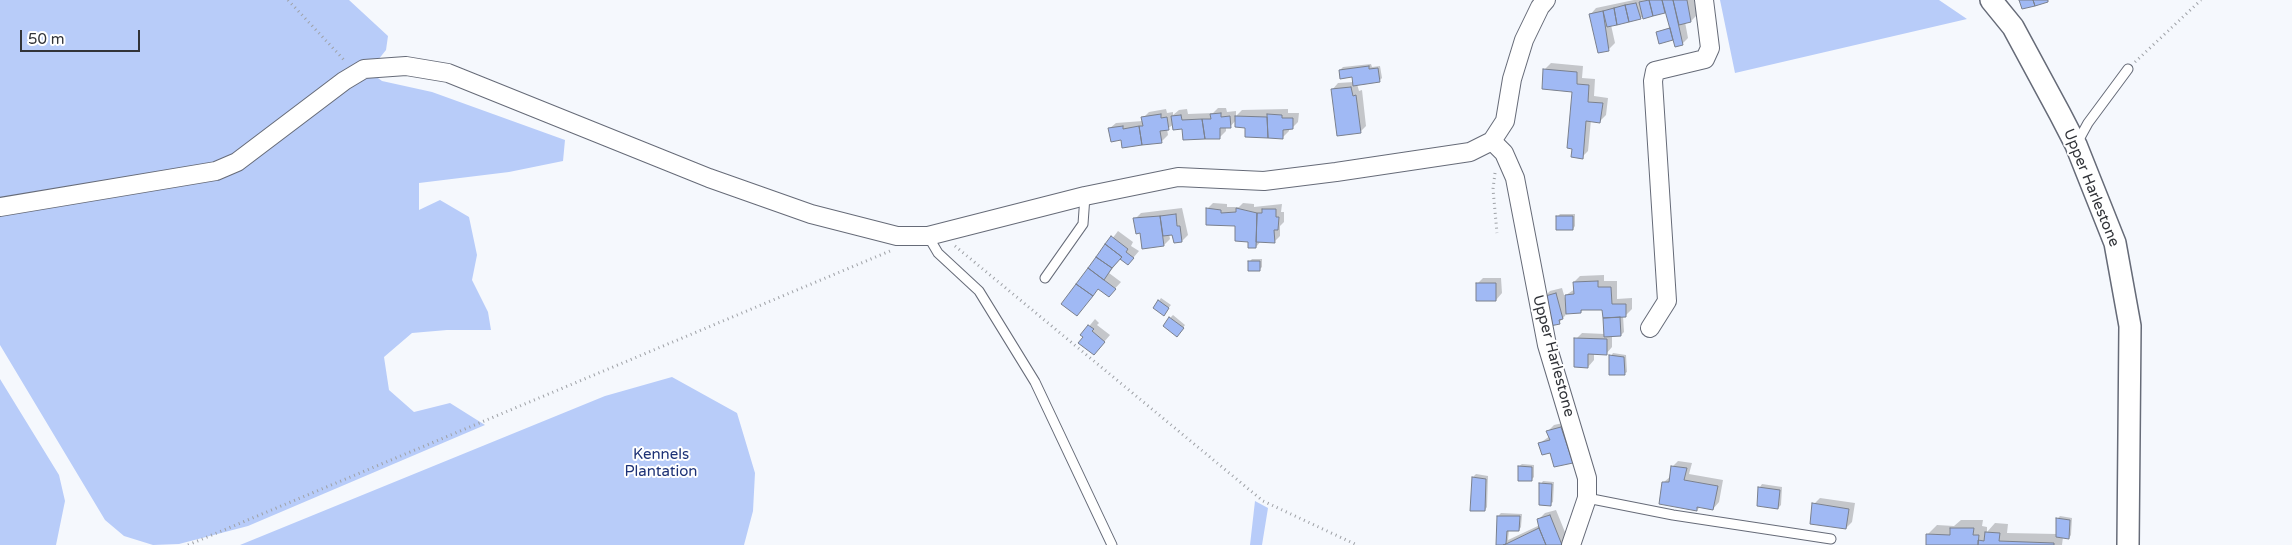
<!DOCTYPE html>
<style>
body{margin:0}
#map{position:relative;width:2292px;height:545px;overflow:hidden;background:#f5f8fd;font-family:"Varela Round",sans-serif}
canvas{display:block}
.scale{position:absolute;left:20px;top:30px;width:120px;height:22px;box-sizing:border-box;border:2px solid #323439;border-top:0;padding-left:6px;font-size:15px;line-height:18px;white-space:nowrap;color:#323439;-webkit-text-stroke:4px #fff;paint-order:stroke}
</style>
<div id="map">
<canvas width="2292" height="545"></canvas>
<div class="scale">50 m</div>
</div>
<script>
const g = document.querySelector('canvas').getContext('2d');
g.lineJoin = 'round';
function paint(path, color) { g.fillStyle = color; g.fill(path, 'evenodd'); }
const poly = rows => new Path2D(rows.map(r => 'M' + r).join(''));
function trace(path, color, width, dash) { g.strokeStyle = color; g.lineWidth = width; g.lineCap = dash ? 'butt' : 'round'; g.setLineDash(dash || []); g.stroke(path); }
function label(font, color, halo, rows, align = 'center') {
  g.font = font + ' "Varela Round",sans-serif'; g.lineWidth = 4; g.setLineDash([]); g.textBaseline = 'middle'; g.strokeStyle = halo; g.fillStyle = color; for (const [text, x, y, turn = 0] of rows) {
    g.save(); g.translate(x, y); g.rotate((+turn || 0) * Math.PI / 180); g.textAlign = isNaN(turn) ? turn : align; if (halo) g.strokeText(text, 0, 0); g.fillText(text, 0, 0); g.restore();
  }
}
const green = poly([
 [0,0,349,0,388,36,386,50,378,60,374,75,382,81,432,92,565,140,563,161,509,172,419,183,419,210,440,200,469,217,477,255,472,280,488,312,491,330,447,330,412,333,384,357,389,390,414,412,450,403,485,425,248,526,179,544,153,545,124,536,105,520,0,345],
 [1720,0,1939,0,1967,19,1735,73],
 [672,377,737,413,755,473,753,511,744,545,240,545,605,396],
 [0,379,59,475,65,501,56,545,0,545],
 [1255,501,1268,508,1262,545,1250,545]
]);
const shadow = poly([
 [1634,0,1694,0,1697,15,1691,21,1685,22,1688,38,1682,44,1674,38,1672,39,1657,32,1671,27,1666,11,1611,25,1615,43,1609,49,1599,52,1590,15,1596,8],
 [1551,63,1583,66,1582,78,1595,79,1594,96,1608,98,1606,115,1600,121,1591,120,1588,151,1582,157,1573,91,1545,69],
 [1371,64,1372,67,1380,66,1382,78,1379,81,1357,84,1359,91,1362,90,1366,126,1360,132,1332,90,1338,83,1354,82,1353,76,1340,70,1343,67],
 [1218,108,1226,108,1227,112,1236,111,1236,116,1242,110,1288,109,1288,113,1299,113,1298,122,1292,128,1289,128,1289,131,1283,137,1246,136,1246,126,1236,120,1230,127,1226,127,1226,131,1220,137,1174,124,1167,129,1168,135,1162,141,1122,139,1110,128,1116,123,1143,121,1143,118,1149,112,1166,109,1167,113,1173,112,1173,115,1179,110,1187,109,1188,114,1213,113],
 [1213,203,1227,204,1227,207,1239,207,1243,203,1254,204,1254,207,1282,204,1281,212,1284,212,1284,222,1280,226,1280,236,1274,242,1261,241,1256,247,1237,225,1207,209],
 [1182,208,1188,235,1182,241,1173,234,1169,234,1170,239,1164,245,1141,231,1135,219,1141,213],
 [1560,214,1575,214,1575,226,1573,229,1558,216],
 [1118,231,1133,242,1131,246,1139,251,1128,264,1121,258,1109,273,1121,282,1109,295,1099,288,1063,304],
 [1252,259,1262,259,1262,267,1259,270,1249,262],
 [1604,275,1604,281,1617,281,1617,299,1632,298,1632,309,1626,315,1623,316,1624,332,1621,335,1612,335,1612,347,1606,354,1594,353,1594,360,1588,367,1576,339,1582,333,1605,334,1603,309,1584,308,1581,312,1568,312,1559,323,1543,298,1550,291,1562,288,1566,302,1566,295,1575,289,1574,282,1580,276],
 [1483,278,1501,278,1502,293,1496,300,1477,284],
 [1161,298,1171,305,1166,311,1159,301],
 [1173,315,1185,325,1180,332,1170,318],
 [1095,319,1099,323,1097,325,1110,335,1099,348,1082,335],
 [1613,353,1626,355,1627,372,1624,374,1611,356],
 [1567,422,1578,456,1572,462,1551,451,1540,443,1550,436,1548,431,1554,425],
 [1678,461,1692,463,1689,474,1723,480,1719,502,1713,509,1701,506,1697,510,1664,482,1671,476,1672,467],
 [1522,464,1534,465,1534,477,1531,480,1519,466],
 [1476,474,1488,476,1487,507,1485,510,1471,510,1473,477],
 [1543,481,1554,482,1553,502,1550,504,1541,484],
 [1762,484,1782,487,1781,505,1778,508,1758,505,1760,487],
 [1820,498,1855,503,1852,522,1846,528,1814,504],
 [1556,510,1569,542,1566,545,1498,545,1498,516,1501,513,1522,514,1521,527,1519,530,1509,530,1508,540,1540,525,1539,519,1545,513],
 [2060,516,2072,518,2071,535,2069,538,2063,537,2062,545,1927,545,1928,534,1937,525,1954,526,1961,520,1983,520,1982,526,1987,527,1987,532,1995,523,2008,524,2007,533,2057,534,2057,519]
]);
const building = poly([
 [1649,0,1653,16,1643,19,1639,2,1649,0],
 [1649,0,1662,0,1665,13,1653,16,1649,0],
 [1662,0,1673,0,1683,45,1675,47,1662,0],
 [1673,0,1687,0,1691,22,1679,25,1673,0],
 [2019,0,2033,0,2035,6,2022,9,2019,0],
 [2033,0,2048,0,2048,2,2035,6,2033,0],
 [1636,3,1641,19,1629,22,1625,5,1636,3],
 [1625,5,1629,22,1617,25,1614,8,1625,5],
 [1614,8,1617,25,1607,27,1603,11,1614,8],
 [1603,11,1609,51,1598,53,1589,14,1603,11],
 [1670,28,1673,40,1659,44,1656,32,1670,28],
 [1369,66,1369,69,1378,68,1380,82,1353,86,1352,77,1340,79,1339,70,1369,66],
 [1543,69,1577,72,1577,84,1589,85,1588,102,1603,103,1600,123,1586,121,1583,159,1571,157,1572,149,1567,148,1572,92,1542,89,1543,69],
 [1351,87,1353,96,1356,95,1361,133,1337,136,1331,89,1351,87],
 [1221,113,1221,117,1230,116,1231,128,1220,128,1220,139,1205,139,1202,119,1211,119,1210,114,1221,113],
 [1161,114,1161,118,1167,117,1169,130,1160,131,1162,143,1142,145,1139,126,1143,126,1141,117,1161,114],
 [1267,114,1282,115,1282,118,1293,118,1293,129,1283,130,1283,139,1268,138,1267,114],
 [1181,115,1182,120,1202,119,1205,139,1183,140,1182,129,1173,130,1171,116,1181,115],
 [1235,116,1267,117,1268,138,1245,137,1245,128,1235,127,1235,116],
 [1123,126,1123,129,1139,126,1142,145,1122,148,1121,140,1111,142,1108,128,1123,126],
 [1206,208,1221,210,1221,213,1236,212,1236,208,1257,213,1256,248,1248,248,1248,242,1235,241,1235,226,1206,225,1206,208],
 [1262,209,1276,209,1276,217,1279,217,1278,230,1274,230,1275,243,1256,242,1257,213,1262,213,1262,209],
 [1176,214,1177,226,1180,226,1182,242,1174,243,1172,235,1163,236,1160,216,1176,214],
 [1160,216,1164,246,1142,249,1140,233,1136,234,1133,218,1160,216],
 [1556,216,1573,216,1573,230,1556,230,1556,216],
 [1111,236,1128,249,1126,252,1134,258,1128,265,1120,259,1122,257,1105,244,1111,236],
 [1105,244,1122,257,1112,268,1096,257,1105,244],
 [1096,257,1112,268,1104,280,1088,268,1096,257],
 [1248,261,1260,261,1260,271,1248,271,1248,261],
 [1088,268,1116,289,1109,297,1098,289,1093,296,1076,284,1088,268],
 [1598,281,1598,287,1611,287,1612,304,1626,304,1626,317,1603,318,1602,310,1581,310,1581,313,1566,314,1565,295,1574,294,1573,282,1598,281],
 [1476,283,1496,283,1496,301,1476,301,1476,283],
 [1076,284,1093,296,1077,316,1061,304,1076,284],
 [1556,293,1563,319,1559,320,1560,324,1550,326,1542,297,1556,293],
 [1158,300,1169,308,1164,316,1153,308,1158,300],
 [1169,317,1184,328,1177,337,1163,326,1169,317],
 [1620,317,1621,336,1604,337,1603,318,1620,317],
 [1088,325,1094,329,1092,331,1105,342,1094,355,1078,343,1083,337,1080,335,1088,325],
 [1574,338,1607,339,1607,355,1588,354,1588,368,1574,367,1574,338],
 [1609,355,1624,357,1625,375,1609,375,1609,355],
 [1561,427,1573,463,1554,467,1550,453,1542,455,1538,443,1550,440,1546,431,1561,427],
 [1518,466,1532,467,1532,481,1518,481,1518,466],
 [1671,466,1687,468,1684,480,1718,486,1713,510,1697,507,1697,511,1659,504,1662,482,1669,482,1671,466],
 [1472,477,1486,479,1485,511,1470,511,1472,477],
 [1539,483,1552,484,1551,506,1539,505,1539,483],
 [1758,487,1780,490,1778,509,1757,506,1758,487],
 [1812,503,1849,509,1846,529,1810,524,1812,503],
 [1550,515,1562,545,1546,545,1539,528,1537,519,1550,515],
 [1497,516,1520,516,1519,531,1507,531,1506,544,1503,545,1496,545,1497,516],
 [2056,518,2070,520,2069,539,2056,537,2056,518],
 [1539,528,1546,545,1503,545,1506,544,1539,528],
 [1950,528,1974,528,1973,535,1979,535,1978,545,1926,545,1926,534,1950,535,1950,528],
 [1985,532,2000,533,1999,541,2054,543,2054,545,1978,545,1978,540,1984,541,1985,532]
]);
const path = poly([
 [288,0,346,62],
 [2135,62,2201,0],
 [1495,173,1493,189,1497,233],
 [955,246,1263,501,1357,545],
 [188,545,890,251]
]);
const service = poly([
 [2077,143,2088,123,2128,69],
 [928,236,938,253,979,291,1035,382,1112,545],
 [1045,278,1083,224,1085,196],
 [1587,498,1673,515,1831,539]
]);
const minor = poly([
 [1492,141,1504,153,1515,178,1547,345,1587,478,1587,498,1571,545],
 [0,207,216,171,237,162,344,81,364,69,406,66,448,73,709,178,811,214,897,236,928,236,1085,196,1178,177,1264,181,1336,172,1470,152,1492,141,1505,121,1512,79,1524,40,1540,7,1546,0],
 [1650,328,1667,301,1653,81,1655,71,1705,59,1710,48,1704,0]
]);
const tertiary = poly([
 [1991,0,2013,27,2060,114,2076,145,2115,243,2130,326,2128,545]
]);
const streetNames = [
 ["Upper Harlestone",2091,188,68],
 ["Upper Harlestone",1553,356,75]
];
const parkNames = [
 ["Kennels",661,455],
 ["Plantation",661,472]
];
paint(green, '#b8ccf9');
paint(shadow, '#0003');
paint(building, '#a0b9f4');
trace(building, '#7a808d', 1);
trace(service, '#666b78', 11);
trace(minor, '#666b78', 20);
trace(tertiary, '#666b78', 24);
trace(path, '#9ea1a6', 3, [1, 4]);
trace(service, '#fff', 9);
trace(minor, '#fff', 18);
trace(tertiary, '#fff', 21);
label('15px', '#323439', '#fff', streetNames);
label('15px', '#1d3276', '#fff', parkNames);
</script>
